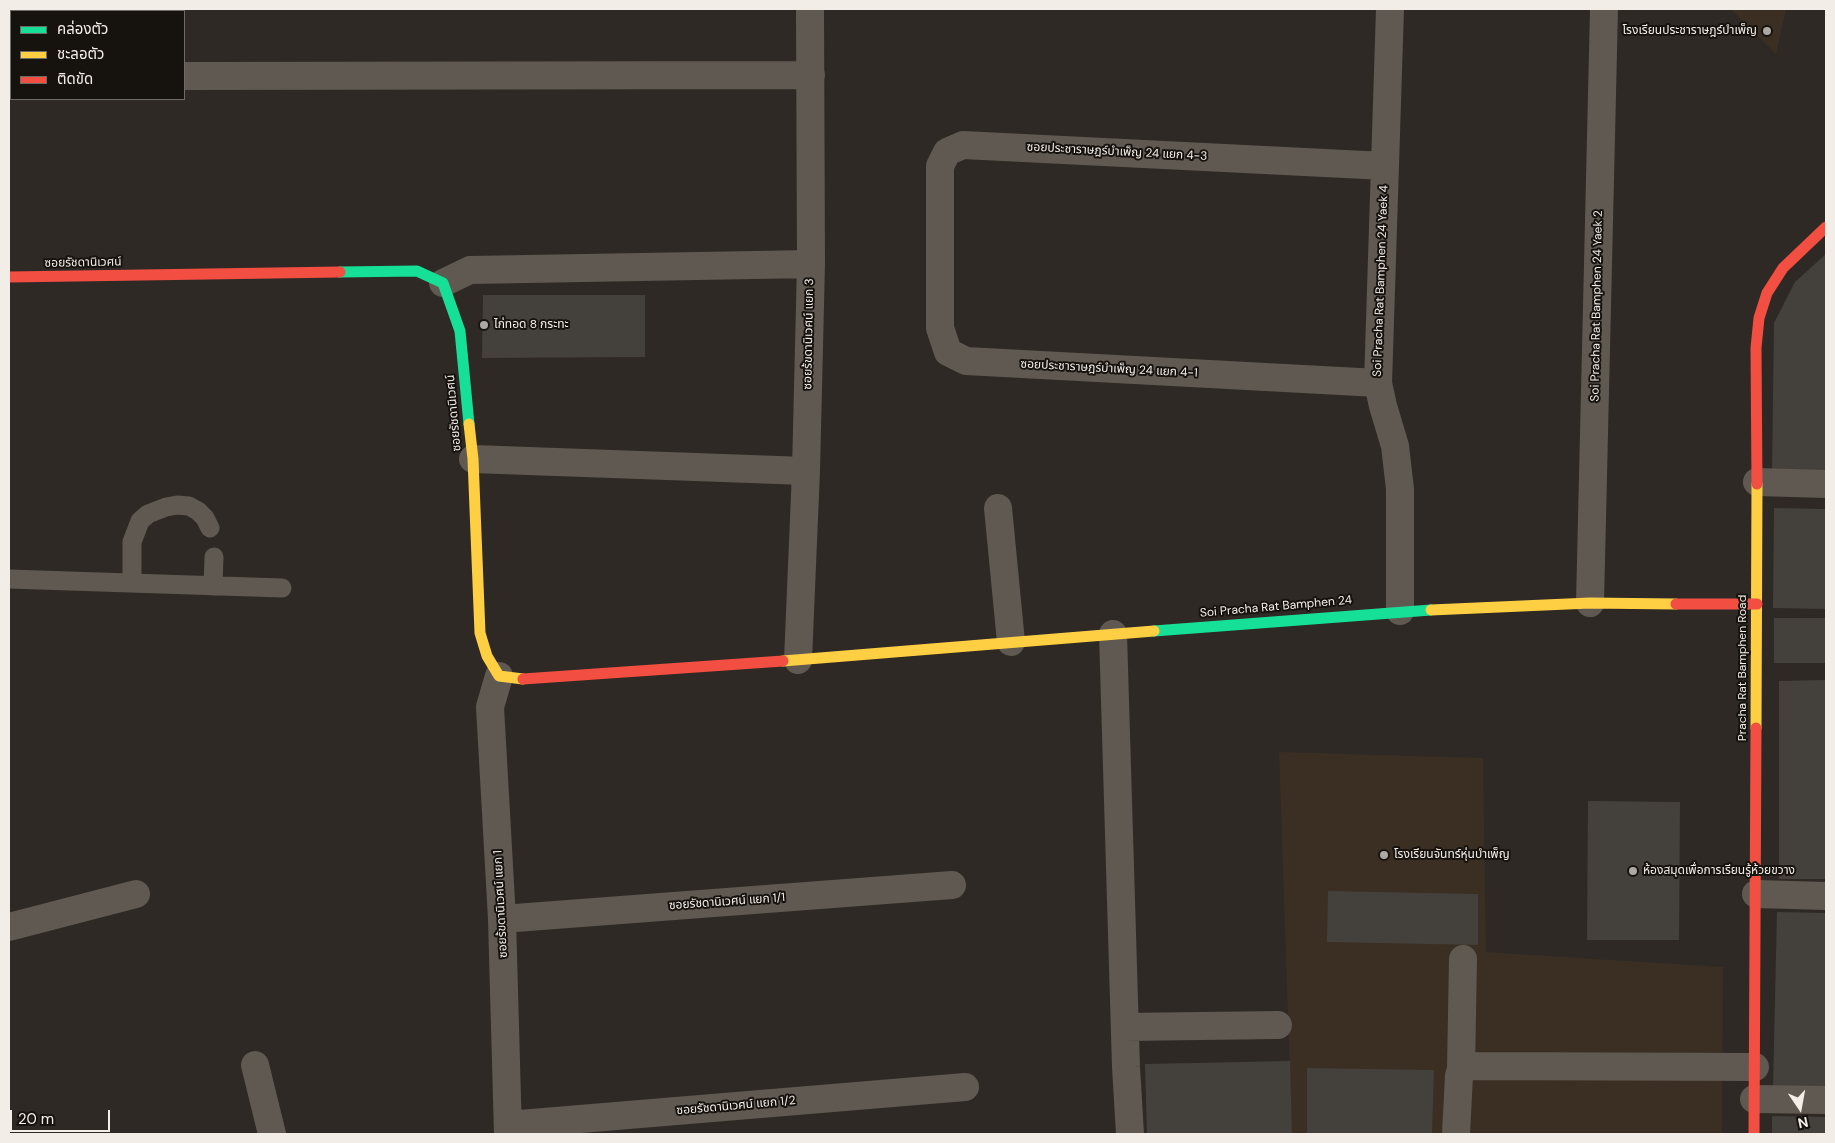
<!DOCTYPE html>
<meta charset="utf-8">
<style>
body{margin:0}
#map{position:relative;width:1835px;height:1143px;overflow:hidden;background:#2e2924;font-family:"DM Sans","Noto Sans Thai",sans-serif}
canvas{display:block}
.frame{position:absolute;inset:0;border:10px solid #f3ede8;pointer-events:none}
.legend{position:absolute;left:10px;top:10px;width:175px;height:90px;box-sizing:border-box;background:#16130f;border:1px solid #6e6a66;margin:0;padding:6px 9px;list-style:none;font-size:15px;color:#f3ede8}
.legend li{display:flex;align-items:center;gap:10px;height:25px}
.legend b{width:25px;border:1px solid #6e6a66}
.north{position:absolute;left:1775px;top:1083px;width:50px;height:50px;-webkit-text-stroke:4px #16130f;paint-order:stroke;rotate:168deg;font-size:14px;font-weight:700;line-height:20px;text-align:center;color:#f3ede8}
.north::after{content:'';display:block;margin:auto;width:18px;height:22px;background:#f3ede8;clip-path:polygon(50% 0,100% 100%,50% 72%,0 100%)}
.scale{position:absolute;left:10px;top:1110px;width:100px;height:22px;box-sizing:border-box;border:2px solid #f3ede8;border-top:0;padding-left:6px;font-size:15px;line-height:18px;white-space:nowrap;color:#f3ede8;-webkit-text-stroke:4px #16130f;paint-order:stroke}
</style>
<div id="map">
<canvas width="1835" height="1143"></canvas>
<div class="frame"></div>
<ul class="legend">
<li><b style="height:6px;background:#16e098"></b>คล่องตัว</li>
<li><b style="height:6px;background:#ffcf43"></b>ชะลอตัว</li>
<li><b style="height:6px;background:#f24e42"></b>ติดขัด</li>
</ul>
<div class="north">N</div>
<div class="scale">20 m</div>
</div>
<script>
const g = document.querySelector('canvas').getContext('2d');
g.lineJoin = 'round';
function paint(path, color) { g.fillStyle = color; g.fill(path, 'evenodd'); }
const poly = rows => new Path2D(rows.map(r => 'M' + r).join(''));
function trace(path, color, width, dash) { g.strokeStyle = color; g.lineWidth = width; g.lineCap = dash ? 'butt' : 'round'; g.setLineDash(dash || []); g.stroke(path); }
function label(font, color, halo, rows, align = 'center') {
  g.font = font + ' "DM Sans","Noto Sans Thai",sans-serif'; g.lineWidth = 4; g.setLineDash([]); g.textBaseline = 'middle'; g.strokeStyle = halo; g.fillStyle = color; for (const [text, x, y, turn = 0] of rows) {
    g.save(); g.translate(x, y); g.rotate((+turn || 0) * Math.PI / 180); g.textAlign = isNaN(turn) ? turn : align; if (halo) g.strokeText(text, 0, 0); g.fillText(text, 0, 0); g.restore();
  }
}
const built = poly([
 [1731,9,1786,9,1776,54],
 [1279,752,1483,758,1486,952,1723,967,1722,1134,1292,1134]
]);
const building = poly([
 [1826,254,1826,472,1772,472,1774,323,1795,282],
 [483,295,645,295,645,357,482,358],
 [1774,508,1826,509,1826,609,1773,608],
 [1774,618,1826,618,1826,663,1774,663],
 [1826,680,1826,879,1779,879,1779,681],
 [1588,801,1680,802,1679,940,1587,940],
 [1328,891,1478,894,1478,945,1327,942],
 [1777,912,1826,913,1826,1089,1773,1088],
 [1290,1061,1292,1134,1147,1134,1145,1064],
 [1307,1068,1434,1070,1432,1134,1307,1134],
 [1772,1116,1826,1117,1826,1134,1772,1134]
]);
const lane = poly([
 [9,579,282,588],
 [132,583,132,542,140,521,148,514,166,507,177,505,189,506,198,511,205,518,210,528],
 [213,586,214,557]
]);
const street = poly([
 [1390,9,1378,383,1383,406,1395,446,1400,489,1400,611],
 [184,76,811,75],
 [9,77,11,77],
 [443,283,470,270,811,264],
 [1378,383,966,361,948,352,940,328,940,166,947,152,963,145,1385,166],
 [473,459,806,471],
 [1757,482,1826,484],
 [998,508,1011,642],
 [1590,603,1604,9],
 [1113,634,1126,1067,1130,1134],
 [798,660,806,471,811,264,810,9],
 [499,676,490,707,502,919,508,1134],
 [1756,894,1826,896],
 [502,919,952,885],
 [9,927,136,894],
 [1125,1027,1278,1025],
 [255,1065,272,1134],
 [1461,1069,1463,959],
 [1754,1099,1826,1100],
 [508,1125,965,1087],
 [1456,1134,1459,1076,1461,1069,1471,1066,1755,1067]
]);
const fast = poly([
 [340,272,417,271,443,283,460,331,469,424],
 [1154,631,1431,610]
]);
const slow = poly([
 [469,424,473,459,480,633,487,656,499,676,523,679],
 [1431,610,1590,603,1676,604],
 [783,661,1154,631],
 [1756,728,1757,484]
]);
const jam = poly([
 [9,277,340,272],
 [1757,484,1756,348,1759,318,1767,293,1783,268,1826,227],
 [1676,604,1757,604],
 [523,679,783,661],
 [1754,1134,1756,728]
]);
const markers = [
 [1767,31,5,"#aea8a3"],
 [484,325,5,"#aea8a3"],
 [1384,855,5,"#aea8a3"],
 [1633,871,5,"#aea8a3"]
];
const poiNames = [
 ["โรงเรียนประชาราษฎร์บำเพ็ญ",1757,31,"right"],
 ["ไก่ทอด 8 กระทะ",494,325],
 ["โรงเรียนจันทร์หุ่นบำเพ็ญ",1394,855],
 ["ห้องสมุดเพื่อการเรียนรู้ห้วยขวาง",1643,871]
];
const streetNames = [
 ["ซอยประชาราษฎร์บำเพ็ญ 24 แยก 4-3",1117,152,3],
 ["ซอยรัชดานิเวศน์",83,263,-1],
 ["Soi Pracha Rat Bamphen 24 Yaek 4",1381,281,-88],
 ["Soi Pracha Rat Bamphen 24 Yaek 2",1597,306,-89],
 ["ซอยร้ขดานิเวศน์ แยก 3",809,334,-89],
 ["ซอยประชาราษฎร์บำเพ็ญ 24 แยก 4-1",1109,369,3],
 ["ซอยรัชดานิเวศน์",454,413,-95],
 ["Soi Pracha Rat Bamphen 24",1276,607,-5],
 ["Pracha Rat Bamphen Road",1743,668,-90],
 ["ซอยรัชดานิเวศน์ แยก 1/1",727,902,-4],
 ["ซอยร้ขดานิเวศน์ แยก 1",501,904,-93],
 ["ซอยรัชดานิเวศน์ แยก 1/2",736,1106,-5]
];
paint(built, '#3a2f22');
paint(building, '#44403c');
trace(lane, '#605951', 19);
trace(street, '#605951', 28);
trace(fast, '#16e098', 11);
trace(slow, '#ffcf43', 11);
trace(jam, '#f24e42', 11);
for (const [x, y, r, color] of markers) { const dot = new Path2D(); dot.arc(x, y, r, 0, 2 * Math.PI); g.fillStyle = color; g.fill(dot); trace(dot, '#16130f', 2); }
label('12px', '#f3ede8', '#16130f', poiNames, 'left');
label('12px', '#f3ede8', '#16130f', streetNames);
</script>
